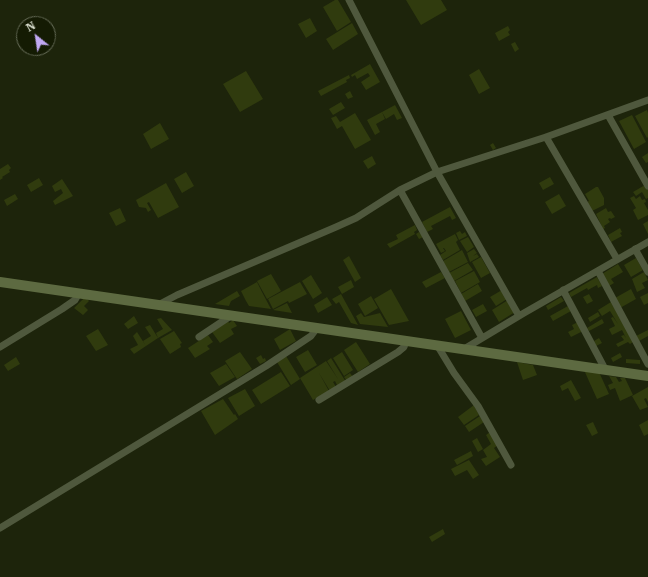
<!DOCTYPE html>
<style>
body{margin:0}
#map{position:relative;width:648px;height:577px;overflow:hidden;background:#1d240b;font-family:"IBM Plex Serif",serif}
canvas{display:block}
.north{position:absolute;left:16px;top:16px;width:40px;height:40px;box-sizing:border-box;background:#141b03;border:1px solid #656b57;border-radius:50%;rotate:330deg;font-size:11px;font-weight:700;line-height:16px;text-align:center;color:#dfe4d4}
.north::after{content:'';display:block;margin:auto;width:14px;height:18px;background:#c0a8f3;clip-path:polygon(50% 0,100% 100%,50% 72%,0 100%)}
</style>
<div id="map">
<canvas width="648" height="577"></canvas>
<div class="north">N</div>
</div>
<script>
const g = document.querySelector('canvas').getContext('2d');
g.lineJoin = 'round';
function paint(path, color) { g.fillStyle = color; g.fill(path, 'evenodd'); }
const poly = rows => new Path2D(rows.map(r => 'M' + r).join(''));
function trace(path, color, width, dash) { g.strokeStyle = color; g.lineWidth = width; g.lineCap = dash ? 'butt' : 'round'; g.setLineDash(dash || []); g.stroke(path); }
const building = poly([
 [335,0,338,0,351,22,337,31,323,7],
 [406,0,441,0,447,10,421,25],
 [310,18,317,31,306,38,298,24],
 [352,23,358,34,333,50,326,39],
 [508,26,510,30,508,32,510,35,499,41,495,33],
 [515,42,519,49,515,52,511,44],
 [370,64,380,82,366,90,361,82,370,76,368,73,357,79,355,75,352,77,351,75],
 [479,69,490,88,479,94,469,75],
 [246,71,263,99,240,112,223,84],
 [349,75,350,78,346,80,347,82,321,96,318,91],
 [350,91,353,97,348,99,345,94],
 [341,102,345,108,333,115,329,109],
 [395,105,402,118,397,120,394,114,386,119,382,112],
 [647,110,648,113,648,137,647,138,635,116],
 [382,112,385,119,376,124,380,132,375,135,367,120],
 [355,113,371,140,355,149,342,126,337,129,331,118,336,116,340,122],
 [632,115,646,142,634,149,619,121],
 [160,123,169,139,151,149,143,134],
 [493,143,496,148,493,150,490,145],
 [648,153,648,162,646,163,642,157],
 [372,156,376,164,368,169,363,161],
 [8,164,11,168,9,170,10,172,2,177,3,178,0,180,0,169],
 [186,172,194,186,182,193,174,179],
 [550,177,554,184,543,190,539,183],
 [39,178,43,185,31,192,27,185],
 [62,179,73,196,55,205,53,201,63,193,61,189,55,192,52,186],
 [166,183,179,207,158,218,149,202,147,203,151,210,148,212,146,208,139,207,136,200],
 [645,185,648,190,648,198,646,199,642,192,636,196,633,192],
 [596,187,598,187,604,198,604,205,592,211,587,202,589,201,585,194],
 [15,194,18,199,7,206,4,200],
 [559,194,566,206,552,214,545,202],
 [634,196,636,199,640,196,642,200,645,199,646,202,644,203,648,210,648,215,638,220,633,210,636,208,630,198],
 [450,207,456,218,452,220,450,216,431,226,433,229,427,232,422,222],
 [120,208,126,221,116,226,109,213],
 [606,208,608,212,611,211,615,217,611,219,610,218,608,219,610,222,604,226,605,228,603,229,596,214],
 [648,221,648,234,643,224],
 [415,225,417,230,414,232,415,234,390,248,387,244,398,239,396,235],
 [620,228,622,232,620,233,622,236,611,242,608,235],
 [460,231,462,234,465,232,467,236,459,240,456,233],
 [419,232,423,237,419,239,416,234],
 [455,234,458,240,456,242,460,250,443,260,440,255,446,251,444,248,443,248,445,251,441,253,436,244],
 [468,237,474,247,467,252,460,241],
 [474,249,477,253,473,256,477,254,479,257,470,262,467,253],
 [462,250,468,262,449,272,443,261],
 [349,256,361,278,355,282,343,260],
 [481,257,490,273,481,278,472,262],
 [636,258,643,270,631,277,624,265],
 [468,263,473,270,454,281,449,273],
 [618,264,623,272,611,279,614,283,609,286,602,274],
 [474,271,480,282,461,293,455,281],
 [441,272,445,278,426,288,422,282],
 [644,272,648,280,642,283,645,288,637,292,632,279],
 [271,274,281,291,267,299,257,281],
 [311,275,322,293,313,299,302,281],
 [597,277,602,286,598,288,597,285,588,290,587,288,571,297,569,293],
 [351,280,354,287,342,294,338,287],
 [257,282,262,292,271,309,249,306,246,301,241,291],
 [300,282,307,294,289,303,288,301,273,309,268,299],
 [478,284,482,291,465,301,461,294],
 [391,289,409,321,389,325,374,299],
 [631,289,636,299,620,308,615,298],
 [502,290,507,299,496,306,490,297],
 [237,291,240,296,231,301,229,306,215,304],
 [648,293,648,303,644,305,640,297],
 [341,294,358,325,351,323,339,302,336,304,332,299],
 [589,294,593,301,587,304,583,297],
 [371,296,378,308,365,316,358,304],
 [85,297,89,301,84,306,88,310,83,315,74,308],
 [327,297,332,305,318,313,314,305],
 [561,297,564,301,548,310,546,306],
 [508,300,515,312,499,322,492,310],
 [611,302,630,336,626,338,622,330,612,335,609,329,615,326,611,318,613,317,618,324,610,311,602,316,598,310],
 [287,303,292,313,273,310],
 [483,304,487,311,476,317,472,310],
 [568,306,571,311,553,321,550,316],
 [461,311,471,330,455,338,445,319],
 [598,312,600,316,590,322,588,318],
 [361,313,364,317,380,313,388,327,360,324,356,316],
 [134,316,138,323,128,329,124,324],
 [161,318,172,330,158,338,156,333,163,329,157,319],
 [602,319,604,323,589,331,587,328],
 [233,320,237,326,231,329,234,334,220,343,212,332,228,321,229,323],
 [578,322,583,331,571,337,568,332,574,329,572,325],
 [150,325,158,338,146,346,143,341,151,336,145,327],
 [98,329,108,345,96,351,86,336],
 [290,329,296,341,280,350,274,339],
 [648,330,648,336,639,341,636,336],
 [174,331,182,343,180,344,181,347,170,354,160,339],
 [137,332,146,346,134,354,130,349,138,345,133,336],
 [208,335,213,342,207,346,210,349,195,358,188,348],
 [624,335,626,338,630,336,633,342,630,344,628,342,618,347,616,344,624,340,621,336],
 [599,338,602,343,596,346,594,341],
 [356,342,370,364,358,372,344,350],
 [308,350,317,365,305,372,296,357],
 [240,352,252,369,237,379,225,361],
 [342,352,353,370,344,376,333,358],
 [620,353,622,357,613,362,611,358],
 [261,355,263,359,265,358,266,361,260,364,256,358],
 [286,356,300,379,291,385,277,362],
 [16,357,20,364,8,371,4,365],
 [331,358,346,382,338,387,335,381,333,382,336,387,330,391,319,373,329,391,313,400,300,378,326,361,338,379,327,361],
 [626,359,640,360,640,364,626,363],
 [517,362,533,365,537,375,523,380],
 [226,364,235,377,219,386,210,373],
 [584,370,599,372,609,394,597,399],
 [281,372,290,386,261,404,252,390],
 [350,373,353,377,347,381,344,377],
 [609,376,616,377,619,382,622,381,620,378,625,378,633,395,620,401,615,388,610,390,608,385,613,383],
 [571,380,581,398,575,401,568,388,562,391,560,386],
 [648,387,648,402,646,398,644,399,648,407,640,410,632,396],
 [245,389,255,406,239,416,228,398],
 [223,399,234,415,235,414,238,419,215,435,201,411],
 [474,405,479,415,464,425,458,417],
 [480,416,484,422,469,432,465,426],
 [648,420,648,434,644,436,639,425],
 [593,422,598,433,592,436,586,425],
 [490,432,498,445,494,448,500,457,486,466,481,459,487,457,483,450,491,444,486,435],
 [477,438,483,449,478,452,472,441],
 [471,451,473,456,457,465,454,460],
 [469,460,479,475,473,479,467,470,455,476,451,469],
 [443,529,445,534,432,542,429,537]
]);
const street = poly([
 [349,0,437,172,519,316],
 [608,115,648,186],
 [546,137,617,259],
 [400,190,482,338],
 [635,249,648,272],
 [598,271,648,364],
 [563,290,605,369],
 [158,305,177,295,336,227,356,218,400,190,437,172,546,137,648,100],
 [199,337,232,315],
 [437,345,454,373,478,406,511,465],
 [0,347,62,309,75,300,79,293],
 [464,349,524,313,648,242],
 [319,400,398,352,404,347,406,341],
 [0,528,266,366,311,336,317,328]
]);
const secondary = poly([
 [0,282,648,376]
]);
paint(building, '#303b0e');
trace(street, '#4f583d', 7);
trace(secondary, '#5d6a41', 10);
</script>
